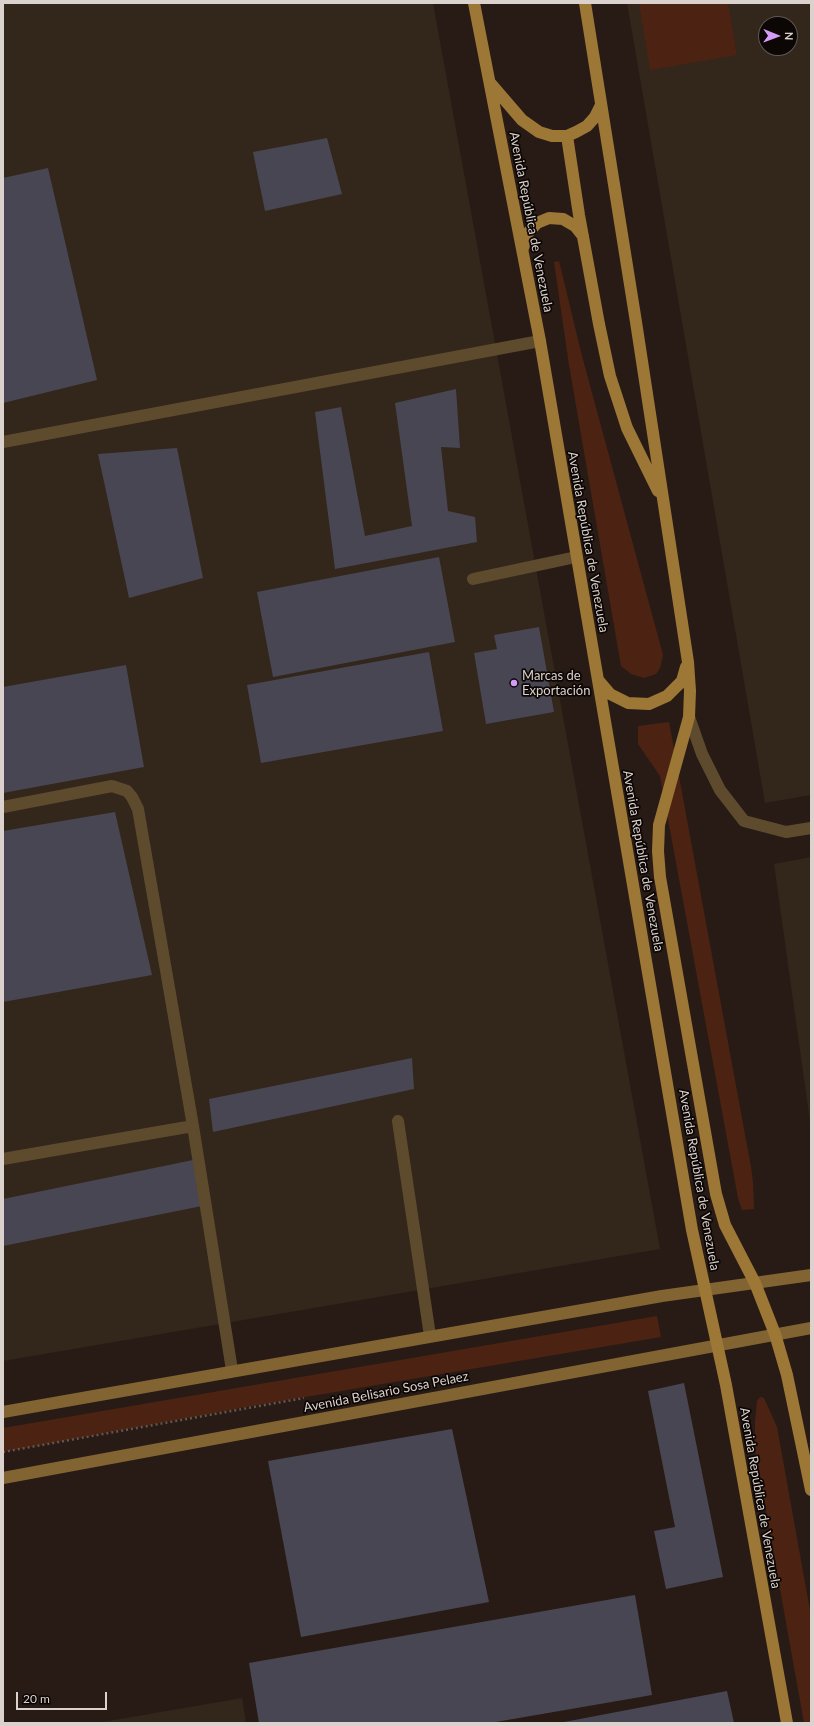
<!DOCTYPE html>
<meta charset="utf-8">
<style>
body{margin:0}
#map{position:relative;width:814px;height:1726px;overflow:hidden;background:#281b15;font-family:Lato,sans-serif}
canvas{display:block}
.frame{position:absolute;inset:0;border:4px solid #dbd2ce;pointer-events:none}
.north{position:absolute;left:758px;top:16px;width:40px;height:40px;box-sizing:border-box;background:#0c0705;border:1px solid #5f5855;border-radius:50%;rotate:91deg;font-size:11px;font-weight:700;line-height:16px;text-align:center;color:#dbd2ce}
.north::after{content:'';display:block;margin:auto;width:14px;height:18px;background:#d69bf9;clip-path:polygon(50% 0,100% 100%,50% 72%,0 100%)}
.scale{position:absolute;left:16px;top:1692px;width:91px;height:18px;box-sizing:border-box;border:2px solid #dbd2ce;border-top:0;padding-left:5px;font-size:12px;line-height:14px;white-space:nowrap;color:#dbd2ce;-webkit-text-stroke:3px #0c0705;paint-order:stroke}
</style>
<div id="map">
<canvas width="814" height="1726"></canvas>
<div class="frame"></div>
<div class="north">N</div>
<div class="scale">20 m</div>
</div>
<script>
const g = document.querySelector('canvas').getContext('2d');
g.lineJoin = 'round';
function paint(path, color) { g.fillStyle = color; g.fill(path, 'evenodd'); }
const poly = rows => new Path2D(rows.map(r => 'M' + r).join(''));
function trace(path, color, width, dash) { g.strokeStyle = color; g.lineWidth = width; g.lineCap = dash ? 'butt' : 'round'; g.setLineDash(dash || []); g.stroke(path); }
function label(font, color, halo, rows, align = 'center') {
  g.font = font + ' Lato,sans-serif'; g.lineWidth = 3.5; g.setLineDash([]); g.textBaseline = 'middle'; g.strokeStyle = halo; g.fillStyle = color; for (const [text, x, y, turn = 0] of rows) {
    g.save(); g.translate(x, y); g.rotate((+turn || 0) * Math.PI / 180); g.textAlign = isNaN(turn) ? turn : align; if (halo) g.strokeText(text, 0, 0); g.fillText(text, 0, 0); g.restore();
  }
}
const industrial = poly([
 [3,3,433,3,660,1249,3,1361],
 [627,3,811,3,811,795,765,803],
 [766,24,790,24,790,48,766,48],
 [811,857,811,1129,774,864],
 [242,1698,246,1723,97,1723]
]);
const green = poly([
 [639,3,728,3,737,55,650,70],
 [559,261,582,356,663,655,660,668,656,674,644,678,631,674,621,666,569,365,554,262],
 [669,722,751,1167,753,1182,754,1209,742,1210,738,1198,660,776,638,744,638,726],
 [657,1316,661,1337,258,1405,3,1452,3,1428],
 [760,1397,764,1398,777,1427,811,1616,811,1723,804,1723,755,1449,755,1421,757,1401]
]);
const building = poly([
 [327,138,342,194,265,211,253,152],
 [48,168,97,380,3,403,3,178],
 [456,389,460,448,441,447,448,511,475,517,477,542,335,569,315,412,341,407,365,536,412,526,395,403],
 [177,448,203,578,129,598,98,454],
 [439,557,455,642,273,677,257,592],
 [539,627,554,712,486,724,474,653,497,649,494,635],
 [429,652,443,731,261,763,247,685],
 [126,665,144,767,3,793,3,687],
 [115,812,152,975,3,1002,3,831],
 [412,1058,414,1089,213,1132,209,1099],
 [193,1160,202,1206,3,1246,3,1199],
 [684,1383,723,1577,666,1589,654,1531,675,1527,648,1391],
 [452,1429,489,1602,301,1637,268,1461],
 [635,1595,652,1695,490,1723,259,1723,249,1663],
 [727,1691,734,1723,564,1723,564,1722]
]);
const path = poly([
 [3,1452,304,1398]
]);
const lane = poly([
 [3,442,540,341],
 [473,579,576,557],
 [3,807,112,786,127,791,132,797,138,809,193,1126,232,1370],
 [398,1121,430,1336],
 [3,1159,193,1126]
]);
const street = poly([
 [689,717,702,754,720,790,744,821,786,832,811,828]
]);
const secondary = poly([
 [3,1412,662,1296,811,1275],
 [3,1478,811,1328]
]);
const primary = poly([
 [474,3,540,341,692,1230,726,1385,787,1723],
 [585,3,636,322,688,662,690,691,689,717,659,825,658,851,660,877,716,1194,725,1225,755,1283,775,1334,787,1375,811,1490],
 [491,84,522,120,539,132,552,136,567,136,576,132,587,126,595,117,601,105],
 [567,136,579,215,599,324,610,376,627,428,658,491],
 [523,248,527,234,537,223,549,218,563,219,575,226,583,236],
 [598,680,610,694,628,703,649,704,667,696,682,681,686,667]
]);
const markers = [
 [514,683,4,"#d69bf9"]
];
const streetNames = [
 ["Avenida República de Venezuela",531,222,79],
 ["Avenida República de Venezuela",588,542,80],
 ["Avenida República de Venezuela",643,861,80],
 ["Avenida República de Venezuela",699,1180,80],
 ["Avenida Belisario Sosa Pelaez",386,1392,-11],
 ["Avenida República de Venezuela",760,1498,80]
];
const poiNames = [
 ["Marcas de",522,676],
 ["Exportación",522,691]
];
paint(industrial, '#33261b');
paint(green, '#4c2312');
paint(building, '#484653');
trace(path, '#625651', 2.5, [2, 3]);
trace(lane, '#5e4b2e', 12);
trace(street, '#5e4b2e', 12);
trace(secondary, '#826433', 12);
trace(primary, '#9d7736', 12);
for (const [x, y, r, color] of markers) { const dot = new Path2D(); dot.arc(x, y, r, 0, 2 * Math.PI); g.fillStyle = color; g.fill(dot); trace(dot, '#0c0705', 1.5); }
label('13px', '#dbd2ce', '#0c0705', streetNames);
label('13px', '#dbd2ce', '#0c0705', poiNames, 'left');
</script>
